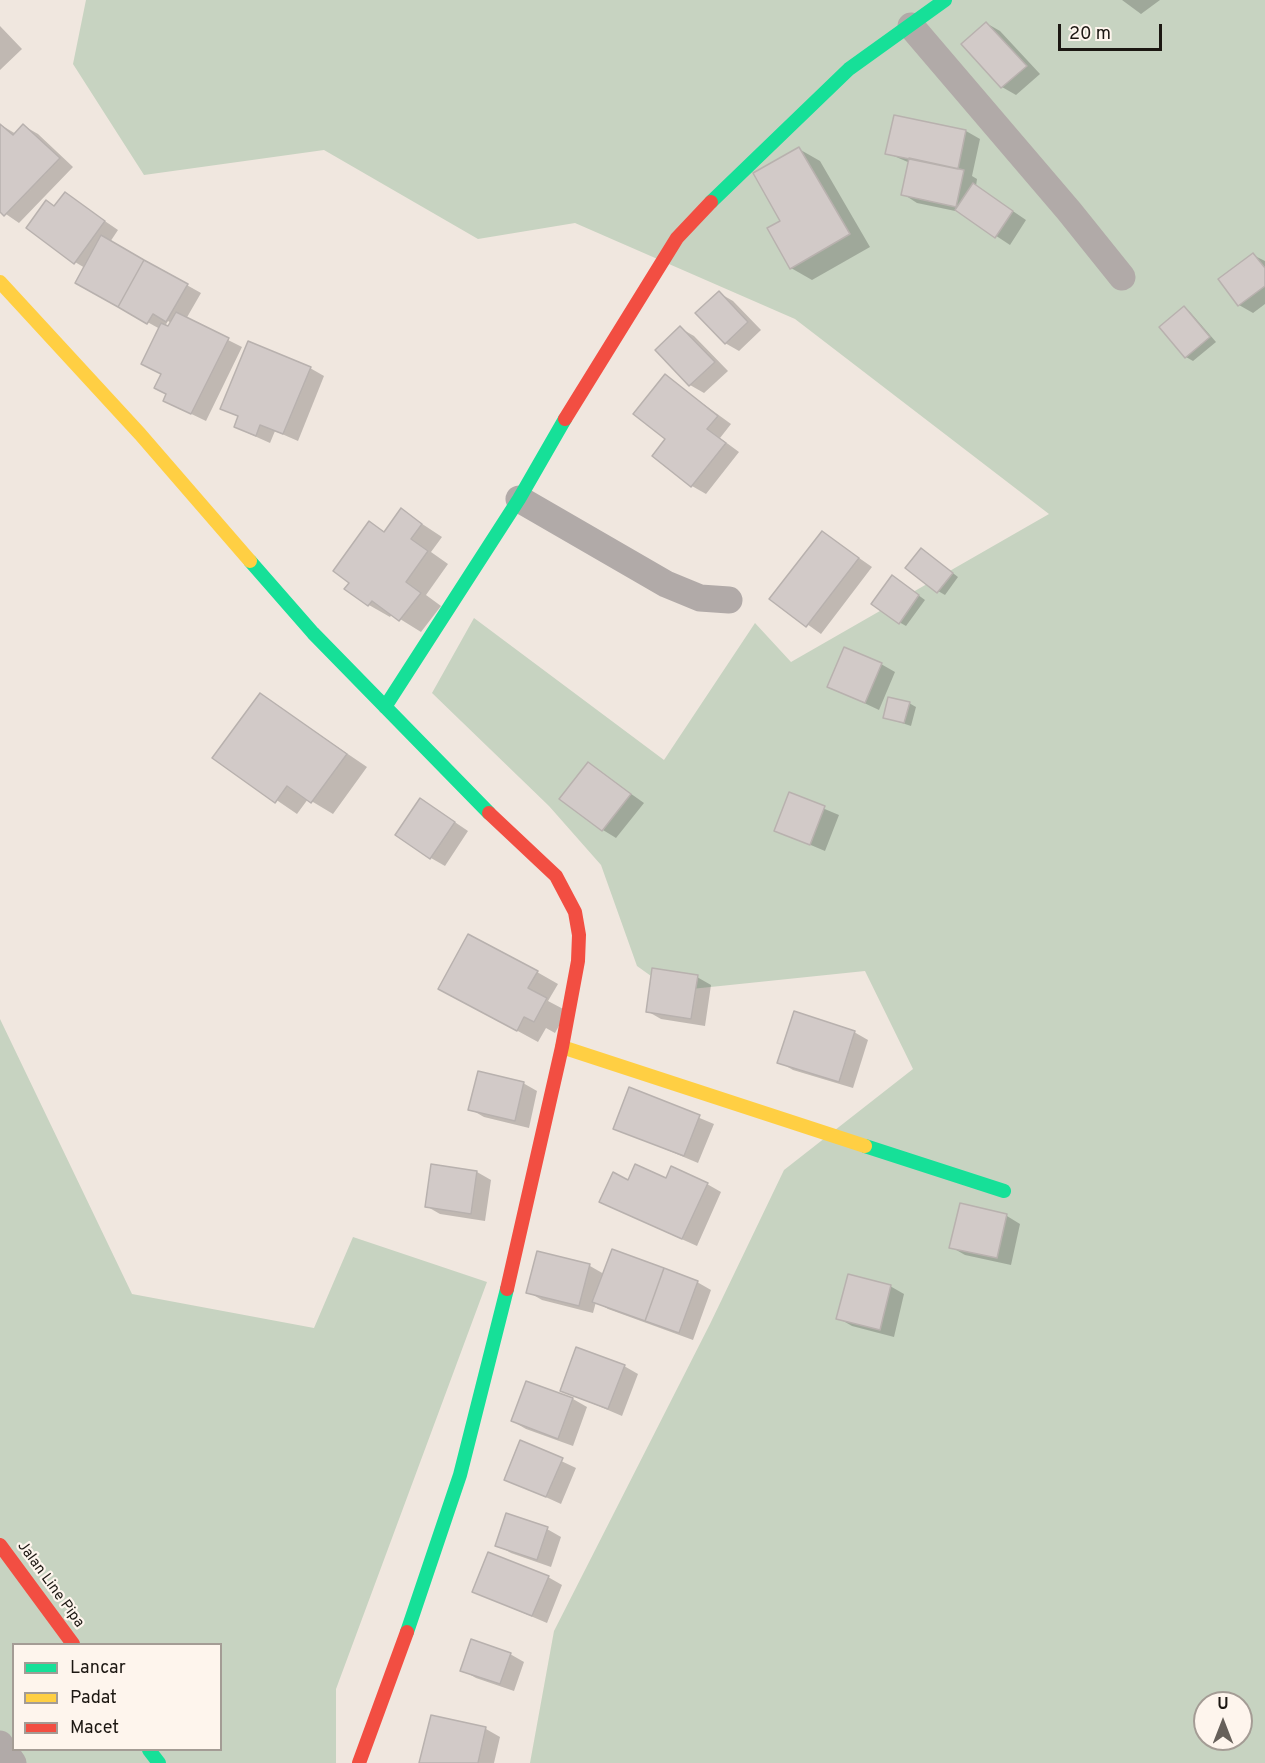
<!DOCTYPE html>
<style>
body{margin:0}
#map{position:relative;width:1265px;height:1763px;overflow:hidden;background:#f0e7df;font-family:Overpass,sans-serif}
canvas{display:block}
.legend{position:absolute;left:12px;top:1643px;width:210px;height:108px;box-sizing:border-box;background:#fef5ed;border:2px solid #a49c95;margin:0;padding:8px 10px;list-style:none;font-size:18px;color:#1c1712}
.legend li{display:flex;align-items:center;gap:12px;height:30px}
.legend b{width:30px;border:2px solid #a49c95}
.north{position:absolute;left:1193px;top:1691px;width:60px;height:60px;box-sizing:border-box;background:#fef5ed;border:2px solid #a49c95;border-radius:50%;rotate:0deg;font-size:16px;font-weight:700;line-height:24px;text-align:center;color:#1c1712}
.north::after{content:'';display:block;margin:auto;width:21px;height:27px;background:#66605a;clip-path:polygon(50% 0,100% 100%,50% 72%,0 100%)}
.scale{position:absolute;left:1058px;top:24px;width:104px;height:27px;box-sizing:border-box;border:3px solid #1c1712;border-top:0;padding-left:8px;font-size:18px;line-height:21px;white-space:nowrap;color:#1c1712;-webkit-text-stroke:4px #fef5ed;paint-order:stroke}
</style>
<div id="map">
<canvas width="1265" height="1763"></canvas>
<ul class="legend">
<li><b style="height:8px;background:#16e098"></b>Lancar</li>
<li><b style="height:8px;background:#ffcf43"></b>Padat</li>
<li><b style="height:8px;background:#f24e42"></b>Macet</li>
</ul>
<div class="north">U</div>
<div class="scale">20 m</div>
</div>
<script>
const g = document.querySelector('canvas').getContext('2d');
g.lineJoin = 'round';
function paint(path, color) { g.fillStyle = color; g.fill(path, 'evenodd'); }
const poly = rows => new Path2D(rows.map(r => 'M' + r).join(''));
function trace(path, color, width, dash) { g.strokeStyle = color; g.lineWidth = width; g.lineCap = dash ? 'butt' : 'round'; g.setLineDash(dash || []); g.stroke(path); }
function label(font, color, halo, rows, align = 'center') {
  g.font = font + ' Overpass,sans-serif'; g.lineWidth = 4.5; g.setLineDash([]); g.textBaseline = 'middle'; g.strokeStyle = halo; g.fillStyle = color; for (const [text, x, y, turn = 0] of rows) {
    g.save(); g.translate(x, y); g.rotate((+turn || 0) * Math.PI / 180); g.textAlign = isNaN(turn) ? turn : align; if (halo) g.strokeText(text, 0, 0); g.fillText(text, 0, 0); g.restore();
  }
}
const green = poly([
 [86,0,1265,0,1265,1763,530,1763,554,1631,710,1324,784,1170,913,1069,865,971,672,991,637,966,601,865,549,806,432,693,474,618,664,760,755,623,791,662,1049,514,795,319,575,223,478,239,324,150,144,175,73,64],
 [1205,1703,1241,1703,1241,1739,1205,1739],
 [0,1019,132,1294,314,1328,353,1237,487,1282,336,1689,336,1763,0,1763],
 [14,1644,220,1644,220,1750,14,1750]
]);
const shadow = poly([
 [1122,0,1160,0,1141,14],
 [986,23,1000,31,1040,74,1016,95,1002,87,963,44],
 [0,26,22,49,0,70],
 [1,125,16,134,24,126,38,134,73,167,19,223,0,210],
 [966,131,980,139,972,176,977,179,976,186,1026,220,1010,245,960,212,917,203,903,194,910,163,887,153],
 [799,149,820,161,870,247,812,280,791,268,782,221],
 [65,194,118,230,110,242,201,293,186,319,242,347,206,421,179,408,168,394,162,374,160,329,77,283,85,268,75,262,55,207],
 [168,321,171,323,169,328,165,326],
 [1253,255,1265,261,1265,304,1253,313,1239,305,1220,279],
 [719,293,733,301,761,330,739,351,725,343],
 [1184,308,1190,312,1216,342,1193,361,1186,357],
 [680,328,694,336,728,371,704,393,690,385,657,350],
 [310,368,324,376,298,441,275,431,270,443,250,434,236,426,239,417,222,408],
 [665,376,731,424,720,438,739,452,706,494,692,486,667,439],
 [401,510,442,537,431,552,448,564,426,595,441,606,421,632,392,614,390,617,369,605,347,589,351,583,370,523,385,532],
 [822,532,872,567,821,634,772,599],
 [927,553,958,577,945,595,938,591],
 [899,581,925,600,906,626,899,622],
 [881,664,895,672,879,710,828,686],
 [261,695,367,767,333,814,308,799,297,814,215,758],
 [909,703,916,707,911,726,884,717],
 [589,764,644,803,616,838,603,830],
 [789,794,839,815,825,851,775,830],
 [434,808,468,831,445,866,431,858],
 [537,972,558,984,548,1001,567,1011,555,1033,546,1028,538,1042,461,1000],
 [697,977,711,985,705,1026,661,1019,647,1011],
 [854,1032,868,1040,853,1088,793,1070,779,1062],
 [523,1083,537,1091,529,1128,484,1117,470,1109],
 [630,1089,714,1124,698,1163,615,1128],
 [477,1172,491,1180,485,1221,440,1214,426,1206],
 [666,1180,707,1184,721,1192,697,1246,615,1209,629,1182],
 [1007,1216,1020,1224,1011,1265,965,1255,951,1247],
 [538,1252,590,1266,604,1274,697,1282,711,1290,693,1340,608,1309,596,1302,593,1313,542,1300,528,1292],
 [890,1286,904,1294,894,1337,852,1326,838,1318],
 [624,1366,638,1374,622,1416,561,1390],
 [526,1383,573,1399,587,1407,573,1446,526,1429,512,1421],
 [521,1442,576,1468,561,1504,506,1479],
 [547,1529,561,1537,551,1567,511,1553,497,1545],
 [548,1577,562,1585,547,1623,474,1592],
 [510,1654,524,1662,514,1691,476,1678,462,1670],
 [432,1717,486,1729,500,1737,494,1763,421,1763]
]);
const building = poly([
 [986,22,1027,66,1001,88,961,44,986,22],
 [894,115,966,130,958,169,885,154,894,115],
 [0,124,13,135,23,124,60,158,4,216,0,212,0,124],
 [799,147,850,234,790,269,767,228,780,221,753,173,799,147],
 [909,158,964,170,956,207,901,195,909,158],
 [973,183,1013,211,995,238,955,210,973,183],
 [65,192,105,221,74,264,26,228,46,200,54,206,65,192],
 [101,235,144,260,118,307,75,283,101,235],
 [1253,253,1265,268,1265,286,1238,306,1218,279,1253,253],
 [144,260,188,284,166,322,153,314,147,324,118,307,144,260],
 [719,291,748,322,725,344,695,313,719,291],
 [1184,306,1210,337,1185,358,1159,327,1184,306],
 [176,312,229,338,191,414,163,401,166,394,154,388,161,374,141,364,161,323,168,326,176,312],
 [680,326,715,362,689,386,655,350,680,326],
 [248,341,311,367,283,434,260,425,256,436,234,427,238,416,220,409,248,341],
 [665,374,718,416,707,429,726,443,691,487,652,456,665,439,633,414,665,374],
 [401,508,422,524,411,539,428,551,406,582,421,593,399,621,372,601,368,606,344,589,349,583,333,571,369,521,384,532,401,508],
 [822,531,859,558,806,627,769,599,822,531],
 [921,548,953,573,937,593,905,568,921,548],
 [892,575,919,595,899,624,871,604,892,575],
 [844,647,882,663,865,703,827,687,844,647],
 [260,693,347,754,311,803,287,786,275,803,212,758,260,693],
 [888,697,910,702,904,723,883,718,888,697],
 [588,762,631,794,602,831,559,799,588,762],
 [789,792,825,806,810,845,774,831,789,792],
 [420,798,455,822,430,859,395,835,420,798],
 [468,934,538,971,528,988,547,998,534,1022,524,1017,517,1031,438,989,468,934],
 [652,968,698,975,691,1019,646,1012,652,968],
 [794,1011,855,1031,839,1082,777,1063,794,1011],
 [478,1071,524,1082,515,1121,468,1110,478,1071],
 [629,1087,700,1115,684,1156,613,1129,629,1087],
 [431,1164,477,1171,471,1214,425,1207,431,1164],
 [635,1164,666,1178,671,1166,708,1183,682,1239,599,1202,613,1172,628,1180,635,1164],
 [960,1203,1007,1214,997,1258,949,1248,960,1203],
 [612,1249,664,1268,645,1321,592,1302,612,1249],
 [537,1251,590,1264,579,1306,526,1293,537,1251],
 [664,1268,698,1281,679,1333,645,1321,664,1268],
 [848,1274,891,1285,880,1330,836,1319,848,1274],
 [576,1347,625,1365,608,1409,560,1391,576,1347],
 [526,1381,573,1398,558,1439,511,1421,526,1381],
 [520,1440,563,1458,546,1497,504,1480,520,1440],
 [506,1513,548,1527,537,1560,495,1546,506,1513],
 [488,1552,549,1576,532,1616,472,1592,488,1552],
 [471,1639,511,1653,500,1684,460,1671,471,1639],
 [431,1715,486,1727,478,1763,419,1763,431,1715]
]);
const street = poly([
 [911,26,1069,211,1122,277],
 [519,499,666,584,700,598,729,600],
 [0,1744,13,1763]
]);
const fast = poly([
 [711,202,849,69,945,0],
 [250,561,313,633,489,813],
 [385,707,519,499,565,419],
 [865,1146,1004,1191],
 [407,1632,460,1475,507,1289],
 [149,1750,159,1763]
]);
const slow = poly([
 [0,282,140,434,250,561],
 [562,1047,865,1146]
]);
const jam = poly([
 [565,419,677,238,711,202],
 [489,813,556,876,575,912,579,935,578,961,562,1047,507,1289],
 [0,1545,73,1644],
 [359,1763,407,1632]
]);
const streetNames = [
 ["Jalan Line Pipa",50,1585,54]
];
paint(green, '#c7d3c1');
paint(shadow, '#0003');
paint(building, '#d2cac8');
trace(building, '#b8b1ae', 1.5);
trace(street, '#b1aaa8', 27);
trace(fast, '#16e098', 14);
trace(slow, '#ffcf43', 14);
trace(jam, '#f24e42', 14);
label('15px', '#1c1712', '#fef5ed', streetNames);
</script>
